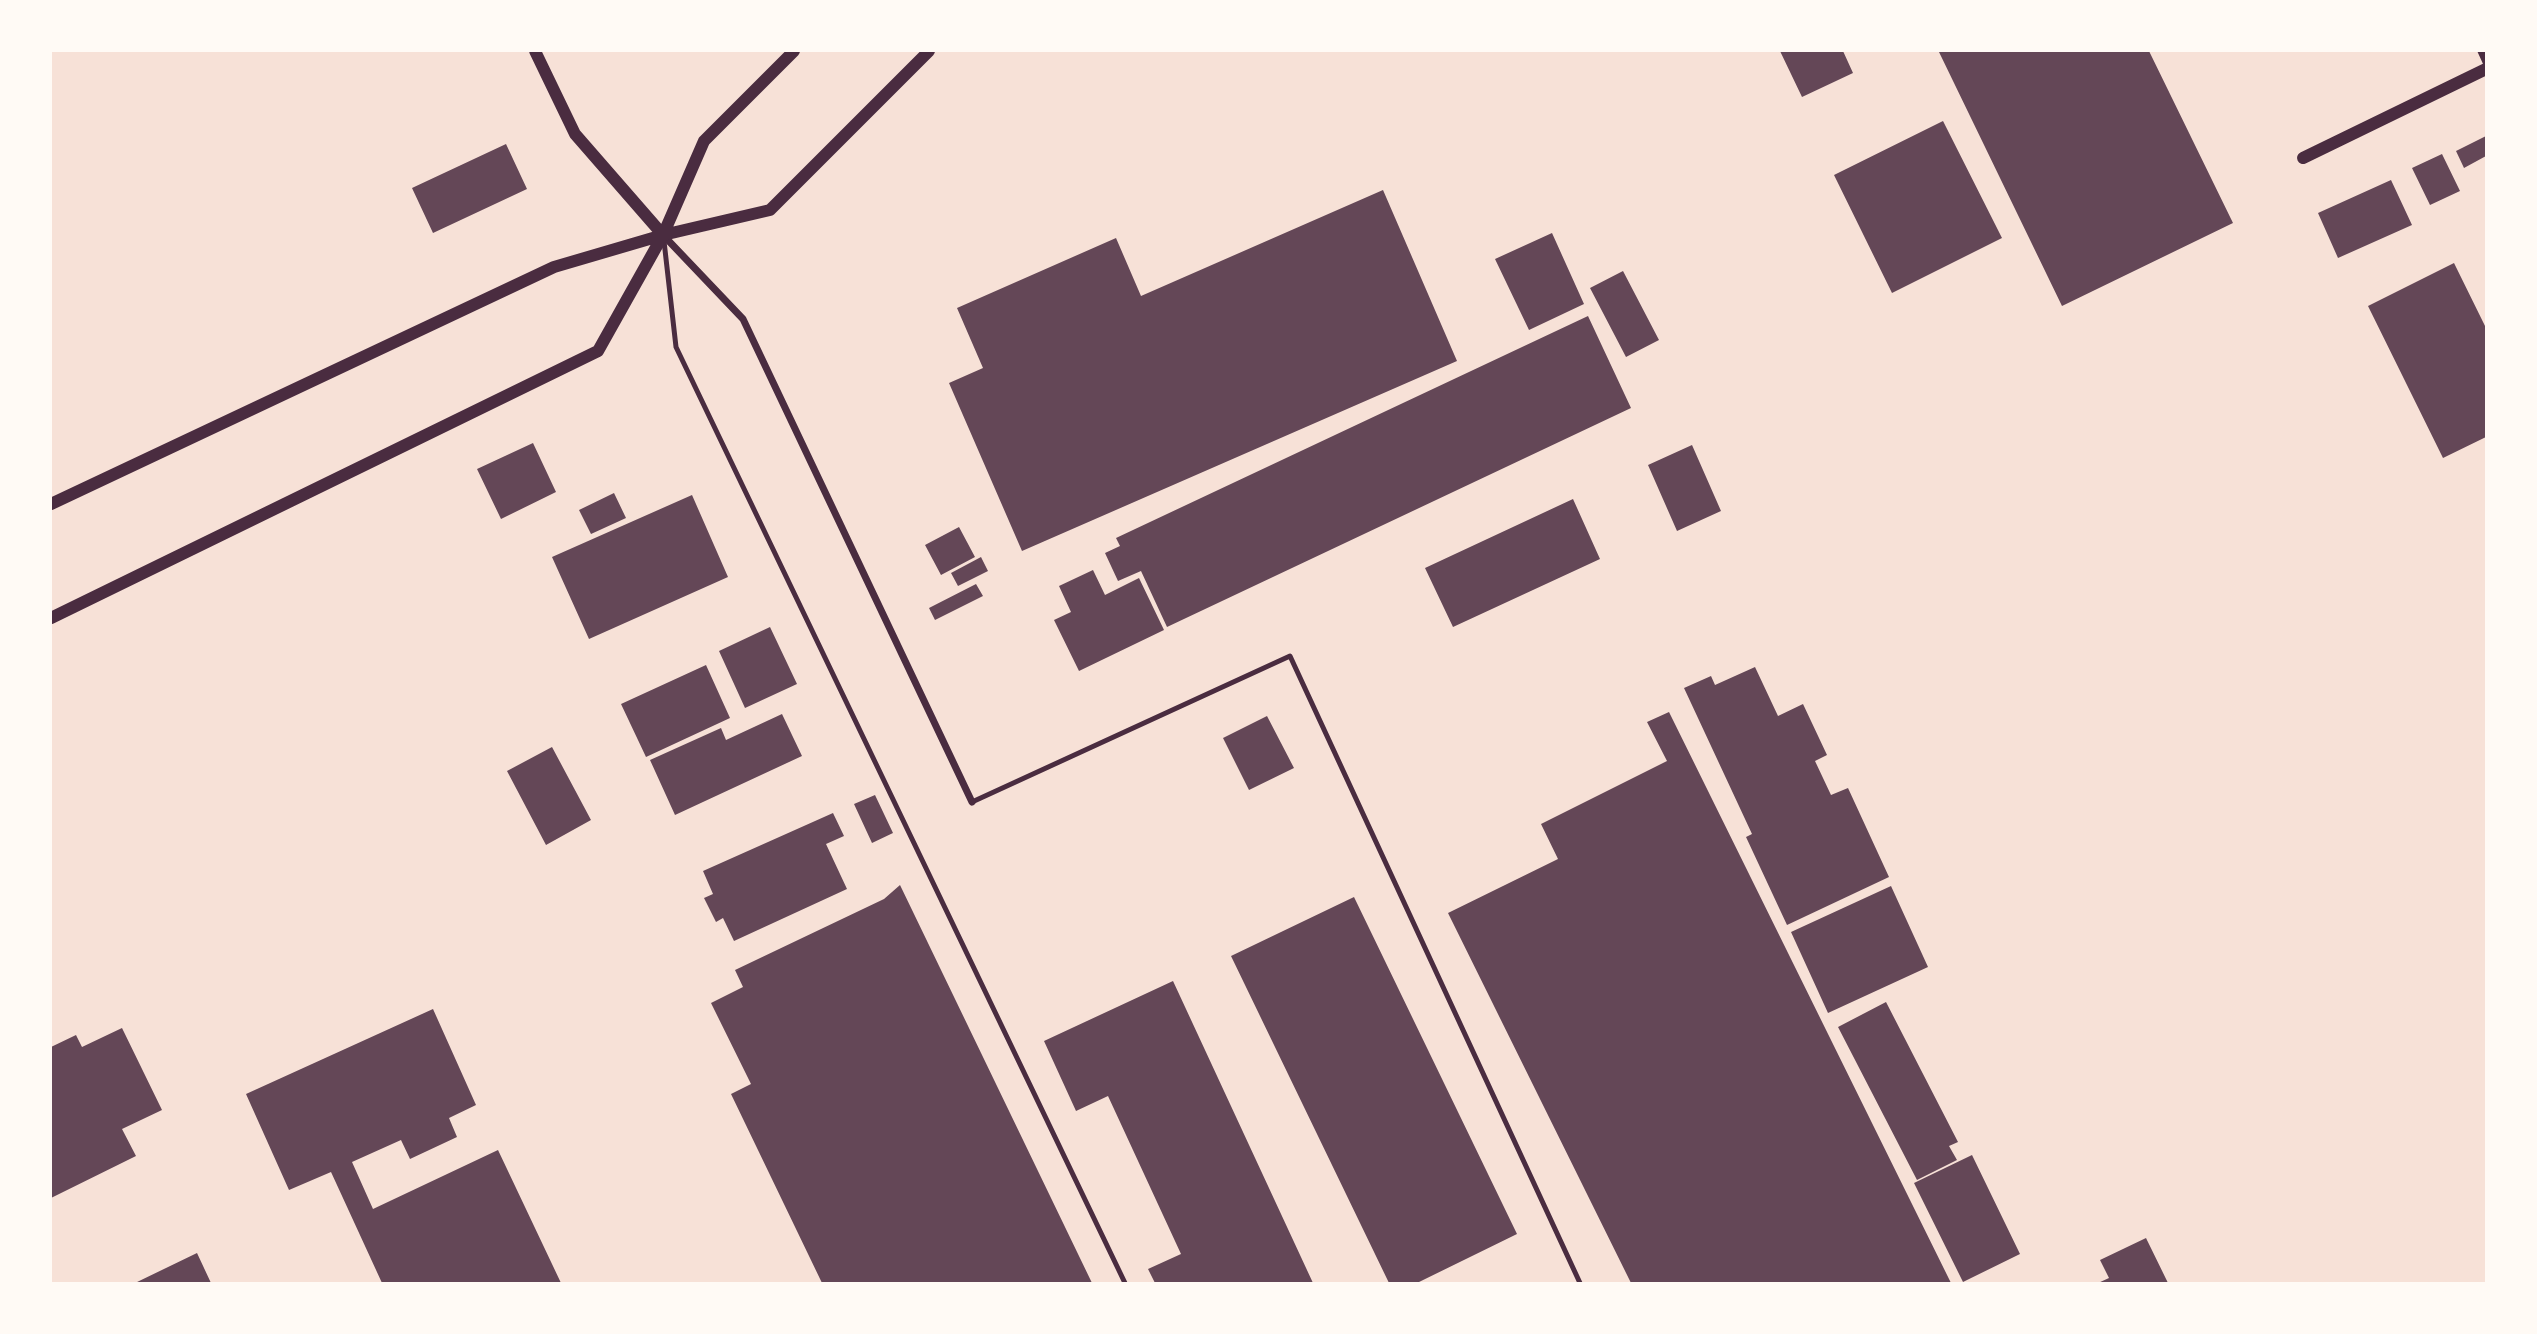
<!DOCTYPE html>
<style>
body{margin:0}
#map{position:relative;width:2537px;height:1334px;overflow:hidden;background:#f7e1d7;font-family:"Roboto Condensed",sans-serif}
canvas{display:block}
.frame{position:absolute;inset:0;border:52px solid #fffaf5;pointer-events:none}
</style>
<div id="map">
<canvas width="2537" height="1334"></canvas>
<div class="frame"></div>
</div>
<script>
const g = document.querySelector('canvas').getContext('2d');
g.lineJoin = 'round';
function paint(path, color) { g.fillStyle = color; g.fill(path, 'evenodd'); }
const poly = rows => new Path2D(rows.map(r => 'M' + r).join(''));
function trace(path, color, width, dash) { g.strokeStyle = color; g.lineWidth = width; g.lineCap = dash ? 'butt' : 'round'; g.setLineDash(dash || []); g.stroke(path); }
const building = poly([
 [1780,51,1843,51,1853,73,1802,97],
 [1941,51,2149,51,2233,223,2062,306,1939,52],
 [1943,121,2002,238,1892,293,1834,175],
 [2486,136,2486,156,2464,168,2456,151],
 [506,144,527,189,433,233,412,188],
 [2442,154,2460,191,2430,205,2412,168],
 [2391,180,2412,225,2338,258,2318,213],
 [1383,190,1457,361,1022,551,949,383,983,368,957,308,1116,238,1141,296],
 [1552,233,1584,304,1529,330,1495,259],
 [2454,263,2486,328,2486,437,2443,458,2368,306],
 [1623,271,1659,340,1626,357,1590,288],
 [1588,316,1631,408,1167,627,1141,571,1118,581,1105,553,1120,546,1116,538],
 [533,443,556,492,501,519,477,469],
 [1692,445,1721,511,1677,531,1648,465],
 [614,493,626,518,591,534,579,510],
 [692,495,728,577,589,639,552,557],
 [1573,499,1600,559,1453,627,1425,568],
 [959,527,975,557,941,575,925,545],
 [981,557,988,571,958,586,951,573],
 [1093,570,1105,595,1139,578,1164,630,1079,671,1054,620,1071,612,1059,586],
 [976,584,983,596,935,620,929,608],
 [770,627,797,684,745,708,719,651],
 [706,665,730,718,646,757,621,704],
 [1755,667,1778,716,1803,704,1827,755,1815,761,1831,795,1848,788,1889,877,1787,925,1746,837,1752,834,1684,688,1711,676,1715,685],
 [1669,712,1951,1283,1631,1283,1448,913,1558,859,1541,824,1667,761,1647,722],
 [782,714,802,756,675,815,650,760,721,728,726,740],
 [1267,716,1294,768,1249,790,1223,738],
 [552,747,591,820,546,845,507,771],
 [875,795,893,833,872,843,854,804],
 [833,813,844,836,826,844,847,889,734,941,723,918,716,922,704,898,713,894,703,871],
 [900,885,1092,1283,822,1283,731,1094,751,1084,711,1003,743,987,735,970,884,899],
 [1891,886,1928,967,1828,1013,1791,932],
 [1354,897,1517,1234,1417,1283,1389,1283,1231,956],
 [1173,981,1313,1283,1155,1283,1148,1269,1181,1254,1108,1096,1076,1111,1044,1041],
 [1886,1002,1958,1142,1949,1146,1957,1160,1917,1180,1838,1027],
 [433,1009,476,1105,449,1118,457,1137,410,1159,401,1140,352,1162,373,1209,498,1150,561,1283,382,1283,331,1172,289,1190,246,1094],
 [122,1028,162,1110,122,1129,136,1156,51,1198,51,1047,76,1035,82,1047],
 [1972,1155,2020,1254,1963,1282,1914,1183],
 [2146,1238,2168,1283,2098,1283,2109,1278,2100,1260],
 [197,1253,211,1283,135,1283]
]);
const service = poly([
 [664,241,676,347,1125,1283],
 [972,802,1290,656,1580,1283]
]);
const minor = poly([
 [2481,51,2486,62],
 [664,236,743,319,972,802]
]);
const tertiary = poly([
 [535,51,575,134,663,235],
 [2303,158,2486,69],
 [51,504,554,267,663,235,770,210,929,51],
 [51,618,598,351,663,235,704,141,794,51]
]);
paint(building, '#644757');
trace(service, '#4a2c40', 5);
trace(minor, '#4a2c40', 7);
trace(tertiary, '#4a2c40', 12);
</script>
